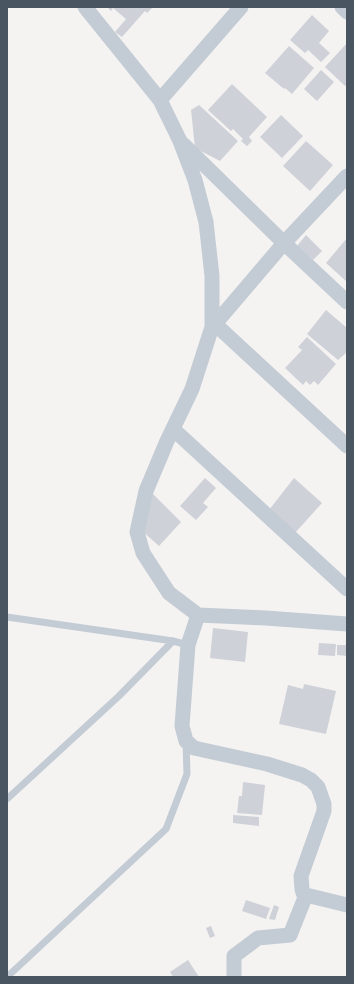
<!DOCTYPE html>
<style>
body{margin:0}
#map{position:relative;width:354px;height:984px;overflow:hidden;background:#f5f2f2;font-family:Karla,sans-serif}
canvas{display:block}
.frame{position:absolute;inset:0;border:8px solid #495561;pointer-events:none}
</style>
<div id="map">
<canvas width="354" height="984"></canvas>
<div class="frame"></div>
</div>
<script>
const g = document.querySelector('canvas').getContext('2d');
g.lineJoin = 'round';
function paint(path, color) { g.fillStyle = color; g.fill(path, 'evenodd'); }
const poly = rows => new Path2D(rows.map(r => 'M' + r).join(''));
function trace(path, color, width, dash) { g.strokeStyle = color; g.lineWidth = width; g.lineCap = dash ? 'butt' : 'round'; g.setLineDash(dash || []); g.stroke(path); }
const building = poly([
 [107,7,153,7,147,13,145,11,122,37,115,32,126,19,113,8,111,11],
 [312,15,329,31,319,43,330,53,321,62,308,50,305,53,290,40],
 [347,43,347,84,345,86,325,67],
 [289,46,314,68,292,94,285,88,284,89,265,73],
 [321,70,334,82,317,101,304,89],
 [232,84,267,117,249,137,252,141,247,146,241,141,243,139,233,129,231,131,208,110],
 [199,105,238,141,220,161,195,148,191,110],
 [281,115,303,136,282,158,260,137],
 [306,141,333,165,310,191,283,166],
 [306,235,322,251,313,260,297,246],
 [347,238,347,282,326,263],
 [326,310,347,328,347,352,338,360,307,334],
 [307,337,336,364,318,385,314,381,310,385,306,381,303,385,285,368,302,350,298,347],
 [205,478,216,488,203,503,208,507,196,520,180,506],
 [294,478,322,503,295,533,269,510],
 [151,492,181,522,159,546,141,530],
 [213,628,248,632,245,662,210,658],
 [319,643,336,644,335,656,318,655],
 [337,645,347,645,347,656,337,655],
 [304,684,336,691,326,734,279,724,288,685,303,689],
 [243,782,265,785,262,815,237,813,239,796,242,796],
 [233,815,259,817,259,826,233,823],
 [246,900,270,908,266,919,242,911],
 [274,905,279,907,275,920,269,919],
 [211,926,215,936,210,938,206,928],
 [188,960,199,977,173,977,170,972]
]);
const lane = poly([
 [7,617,173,641,188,645],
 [7,799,119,696,173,641],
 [7,977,166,829,187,774,186,742]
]);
const street = poly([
 [85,7,160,100,180,141,195,180,206,222,212,276,212,327,192,389,167,441,146,491,137,532,143,553,169,593,198,615,266,618,347,624],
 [342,7,347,12],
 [160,100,241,7],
 [183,144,284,243,347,302],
 [215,324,284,243,347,176],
 [212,327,215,324,347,446],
 [173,429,347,589],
 [198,615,188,645,182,726,186,741,194,748,267,764,302,775,311,780,318,787,324,804,324,811,301,876,302,889,303,893,306,895,347,905],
 [234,977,234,956,258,938,290,935,306,895]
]);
paint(building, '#ced1d7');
trace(lane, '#c3ccd4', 7);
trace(street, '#c3ccd4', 15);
</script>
